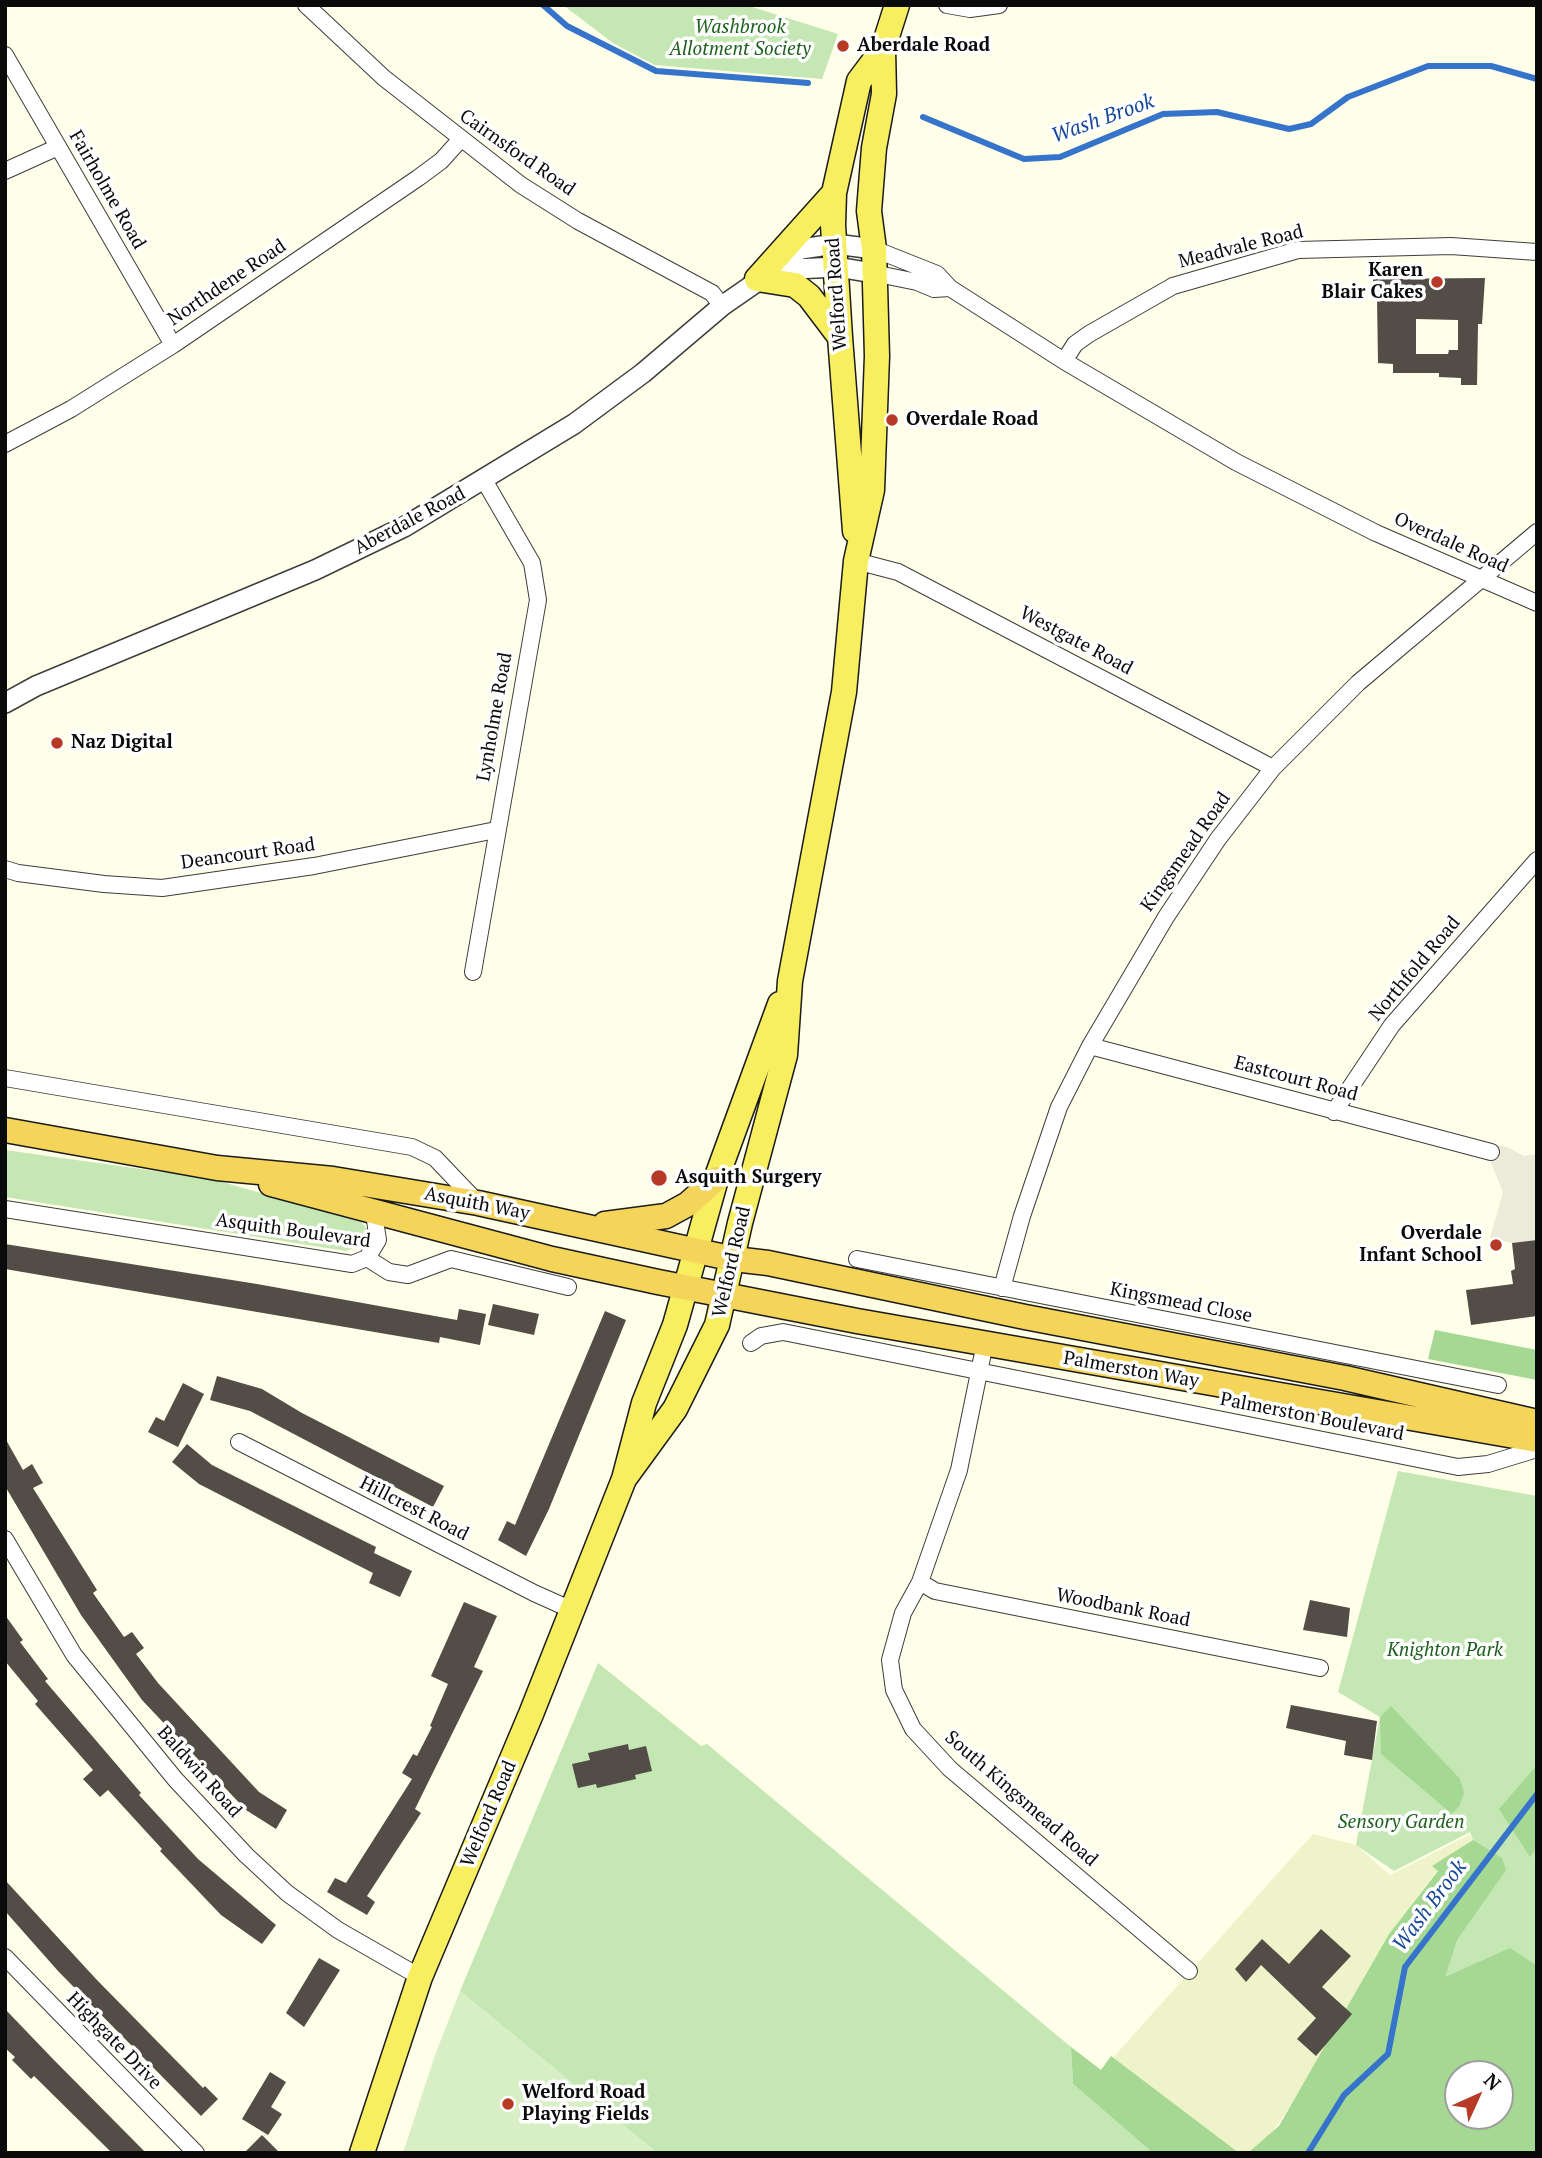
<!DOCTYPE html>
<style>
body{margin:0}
#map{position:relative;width:1542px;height:2158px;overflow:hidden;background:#fffee8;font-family:"PT Serif",serif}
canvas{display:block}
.frame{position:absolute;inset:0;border:7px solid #0a0a0a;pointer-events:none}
.north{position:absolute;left:1444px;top:2060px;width:70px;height:70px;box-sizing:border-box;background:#fff;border:2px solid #9d9d9d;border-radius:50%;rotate:45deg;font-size:19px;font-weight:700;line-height:28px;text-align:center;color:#0a0a0a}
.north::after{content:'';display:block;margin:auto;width:24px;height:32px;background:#b73a26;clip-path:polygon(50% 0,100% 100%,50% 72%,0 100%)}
</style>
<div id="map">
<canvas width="1542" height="2158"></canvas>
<div class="frame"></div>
<div class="north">N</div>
</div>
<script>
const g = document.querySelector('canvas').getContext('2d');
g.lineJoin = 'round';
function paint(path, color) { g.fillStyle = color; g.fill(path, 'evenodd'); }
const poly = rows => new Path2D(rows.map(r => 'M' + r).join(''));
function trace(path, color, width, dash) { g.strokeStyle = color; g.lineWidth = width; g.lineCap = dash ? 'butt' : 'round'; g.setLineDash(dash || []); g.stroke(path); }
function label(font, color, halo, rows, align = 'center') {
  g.font = font + ' "PT Serif",serif'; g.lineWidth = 7; g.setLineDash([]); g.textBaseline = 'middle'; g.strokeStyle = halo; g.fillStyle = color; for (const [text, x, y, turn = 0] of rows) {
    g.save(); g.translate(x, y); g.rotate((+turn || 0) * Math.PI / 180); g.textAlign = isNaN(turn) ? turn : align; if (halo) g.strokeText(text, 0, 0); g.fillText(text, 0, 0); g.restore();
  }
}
const farmland = poly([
 [1313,1834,1356,1845,1390,1875,1469,1835,1473,1840,1433,1866,1438,1870,1389,1934,1297,2097,1257,2153,1204,2153,1102,2070]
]);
const green = poly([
 [563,5,746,5,838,34,822,79,655,65,613,43],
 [5,1150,212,1179,361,1222,370,1232,361,1245,346,1251,5,1197],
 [1398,1471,1537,1496,1537,2153,1248,2153,1279,2126,1297,2097,1479,1857,1470,1832,1394,1871,1356,1845,1380,1717,1338,1692],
 [1458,2074,1500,2074,1500,2116,1458,2116],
 [598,1663,701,1746,707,1744,1071,2047,1073,2084,1153,2153,657,2153,460,1991]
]);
const forest = poly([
 [1435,1330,1537,1350,1537,1380,1428,1359],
 [1391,1706,1460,1779,1464,1793,1460,1805,1452,1814,1381,1754,1380,1717],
 [1537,1765,1537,1847,1530,1857,1499,1809],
 [1473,1840,1502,1858,1506,1870,1457,1940,1445,1977,1510,1948,1537,1966,1537,2153,1248,2153,1279,2126,1389,1934,1438,1871,1432,1866],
 [1458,2074,1500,2074,1500,2116,1458,2116],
 [1071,2047,1101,2070,1111,2056,1239,2153,1153,2153,1073,2084]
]);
const pitch = poly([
 [460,1991,657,2153,403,2153,435,2055]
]);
const plaza = poly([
 [1491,1144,1507,1147,1524,1156,1537,1154,1537,1240,1512,1243,1490,1238,1503,1192,1491,1163]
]);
const stream = poly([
 [543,5,567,26,656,71,808,83],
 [923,117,1024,159,1060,157,1163,114,1217,112,1289,129,1311,124,1348,97,1428,66,1491,66,1537,79],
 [1308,2153,1344,2095,1388,2054,1405,1967,1537,1794]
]);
const building = poly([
 [1485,278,1482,324,1478,324,1477,385,1461,385,1461,378,1439,377,1439,373,1393,373,1393,364,1378,363,1377,298,1374,298,1373,279],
 [1416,319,1458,320,1458,350,1449,350,1448,354,1416,354],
 [1537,1240,1537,1316,1471,1325,1466,1290,1513,1284,1511,1271,1515,1269,1512,1243],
 [5,1244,257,1284,457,1320,459,1309,486,1314,480,1345,440,1337,439,1343,5,1269],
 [493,1304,539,1314,534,1335,488,1325],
 [605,1311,626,1320,549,1509,526,1556,498,1540,507,1521,515,1525],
 [217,1376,262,1389,302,1413,444,1486,433,1507,250,1411,210,1400],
 [183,1383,204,1394,178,1447,148,1432,156,1417,164,1421],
 [5,1438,23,1470,32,1464,43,1483,33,1488,97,1590,93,1593,124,1637,132,1632,144,1648,136,1654,158,1683,259,1792,287,1810,276,1829,246,1810,175,1735,142,1700,81,1615,5,1486],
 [187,1444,212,1465,376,1547,374,1553,412,1571,400,1597,369,1583,373,1573,199,1484,172,1462],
 [1310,1600,1350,1608,1347,1637,1303,1630],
 [464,1602,497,1616,474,1667,483,1671,415,1809,421,1813,367,1896,375,1902,367,1915,327,1892,335,1878,346,1883,412,1779,402,1773,413,1754,417,1756,432,1727,430,1726,448,1684,431,1676],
 [5,1615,23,1640,20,1642,48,1679,45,1681,141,1793,139,1795,198,1859,276,1925,262,1944,221,1915,160,1851,162,1849,108,1790,100,1797,83,1779,93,1770,35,1704,38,1701,5,1661],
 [1291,1705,1377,1721,1372,1760,1344,1755,1346,1741,1286,1728],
 [628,1744,629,1750,646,1746,652,1771,635,1775,636,1779,597,1788,596,1784,578,1788,572,1764,590,1760,588,1753],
 [5,1880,96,1979,203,2088,205,2086,218,2099,201,2116,58,1971,5,1911],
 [1321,1929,1351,1956,1322,1987,1352,2014,1316,2056,1297,2039,1316,2018,1261,1965,1246,1982,1235,1969,1262,1939,1289,1964],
 [319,1958,340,1970,304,2027,286,2013],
 [5,2009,52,2058,146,2153,112,2153,34,2076,31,2079,12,2060,15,2057,5,2048],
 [270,2072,286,2082,271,2107,282,2114,268,2135,242,2119],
 [262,2135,280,2153,244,2153]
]);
const minor = poly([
 [306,5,384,78,521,185,578,221,712,293,722,306],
 [947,5,970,9,999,5],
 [5,55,173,345],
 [5,171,58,147],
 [874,249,937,274,950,288,1064,361,1236,462,1376,533,1537,603],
 [873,273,917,282,934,289,950,288],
 [1064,361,1075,344,1089,334,1173,286,1298,250,1451,246,1537,252],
 [5,444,71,409,173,345,418,178,441,161,460,140],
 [856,561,898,572,1273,768],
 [5,869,18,873,104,884,162,888,314,866,496,830],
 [473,972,538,600,532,563,484,480],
 [1090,1046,1491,1152],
 [5,1078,412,1147,435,1158,478,1203],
 [1334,1112,1392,1025,1537,860],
 [5,1209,352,1264,367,1258,389,1272,408,1275,451,1259,568,1287],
 [367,1258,378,1240,374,1214],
 [857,1259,1498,1385],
 [1002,1288,1022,1216,1059,1107,1090,1046,1166,917,1218,839,1273,768,1358,683,1537,532],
 [751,1343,761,1336,783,1332,1458,1467,1488,1464,1537,1449],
 [985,1343,959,1470,920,1582,903,1613,890,1660,894,1690,913,1729,950,1769,1189,1971],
 [239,1442,534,1593,572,1610],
 [5,1539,74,1655,175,1779,246,1855,287,1893,338,1930,420,1977],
 [920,1582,935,1591,1320,1668],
 [5,1957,196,2153]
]);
const tertiary = poly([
 [774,270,837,267,873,273],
 [5,703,36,686,315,570,404,527,574,424,643,373,722,306,774,270,782,259,801,249,835,244,874,249]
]);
const primary = poly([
 [757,279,834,193],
 [757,279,795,285,809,296,840,337],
 [855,531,840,337,833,225,834,193,859,81,883,49,897,5],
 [624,1479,675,1409,717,1325,740,1223,785,1055,790,981,844,692,856,561,872,490,877,356,874,249,869,211,874,148,884,94,883,49],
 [362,2153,420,1977,531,1714,624,1479,644,1403,675,1325,716,1179,780,1004]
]);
const trunk = poly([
 [5,1130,217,1168,333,1179,478,1203,734,1259,768,1263,1025,1317,1345,1378,1537,1422],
 [271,1184,552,1259,658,1282,857,1321,1537,1440],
 [605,1224,666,1216,688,1204,716,1179]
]);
const markers = [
 [843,46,7,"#b73a26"],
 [1437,282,7,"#b73a26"],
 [892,420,7,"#b73a26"],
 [57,743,7,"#b73a26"],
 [659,1178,9,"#b73a26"],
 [1496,1245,7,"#b73a26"],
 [508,2104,7,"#b73a26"]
];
const parkNames = [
 ["Washbrook",740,28],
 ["Allotment Society",740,50],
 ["Knighton Park",1445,1651],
 ["Sensory Garden",1401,1823]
];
const poiNames = [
 ["Aberdale Road",857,46],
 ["Karen",1423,271,"right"],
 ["Blair Cakes",1423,293,"right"],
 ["Overdale Road",906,420],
 ["Naz Digital",71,743],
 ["Asquith Surgery",675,1178],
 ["Overdale",1482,1234,"right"],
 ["Infant School",1482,1256,"right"],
 ["Welford Road",522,2093],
 ["Playing Fields",522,2115]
];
const streetNames = [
 ["Cairnsford Road",517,153,35],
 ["Fairholme Road",107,190,60],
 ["Meadvale Road",1241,247,-14],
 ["Northdene Road",227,283,-34],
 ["Welford Road",837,294,-94],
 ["Aberdale Road",410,521,-28],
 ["Overdale Road",1451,543,24],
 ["Westgate Road",1076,641,28],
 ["Lynholme Road",495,717,-80],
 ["Kingsmead Road",1186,852,-55],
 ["Deancourt Road",248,854,-8],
 ["Northfold Road",1415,969,-50],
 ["Eastcourt Road",1296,1079,15],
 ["Asquith Way",477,1204,11],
 ["Asquith Boulevard",293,1231,8],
 ["Welford Road",732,1262,-77],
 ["Kingsmead Close",1181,1303,11],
 ["Palmerston Way",1131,1370,10],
 ["Palmerston Boulevard",1312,1417,11],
 ["Hillcrest Road",414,1509,27],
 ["Woodbank Road",1123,1608,11],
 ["Baldwin Road",199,1772,48],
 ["South Kingsmead Road",1021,1799,41],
 ["Welford Road",489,1814,-67],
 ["Highgate Drive",114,2041,46]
];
const waterNames = [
 ["Wash Brook",1103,119,-20],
 ["Wash Brook",1430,1906,-53]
];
paint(farmland, '#eff3c9');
paint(green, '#c4e7b3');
paint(forest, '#a5d893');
paint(pitch, '#d8efc5');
paint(plaza, '#ecebd9');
trace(stream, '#3673ca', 6);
paint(building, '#524d47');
trace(minor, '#3d3d3d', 18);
trace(tertiary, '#3d3d3d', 22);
trace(primary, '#1b1b1b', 27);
trace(trunk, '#1b1b1b', 27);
trace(minor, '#fff', 16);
trace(tertiary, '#fff', 19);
trace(primary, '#f7ee60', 24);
trace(trunk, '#f4d459', 24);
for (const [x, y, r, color] of markers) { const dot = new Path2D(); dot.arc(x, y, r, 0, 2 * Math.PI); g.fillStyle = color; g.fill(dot); trace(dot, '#fff', 2.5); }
label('italic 19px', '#1e601d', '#fff', parkNames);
label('bold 19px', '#0a0a0a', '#fff', poiNames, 'left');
label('19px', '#0a0a0a', '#fff', streetNames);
label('italic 21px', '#174898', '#fff', waterNames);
</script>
